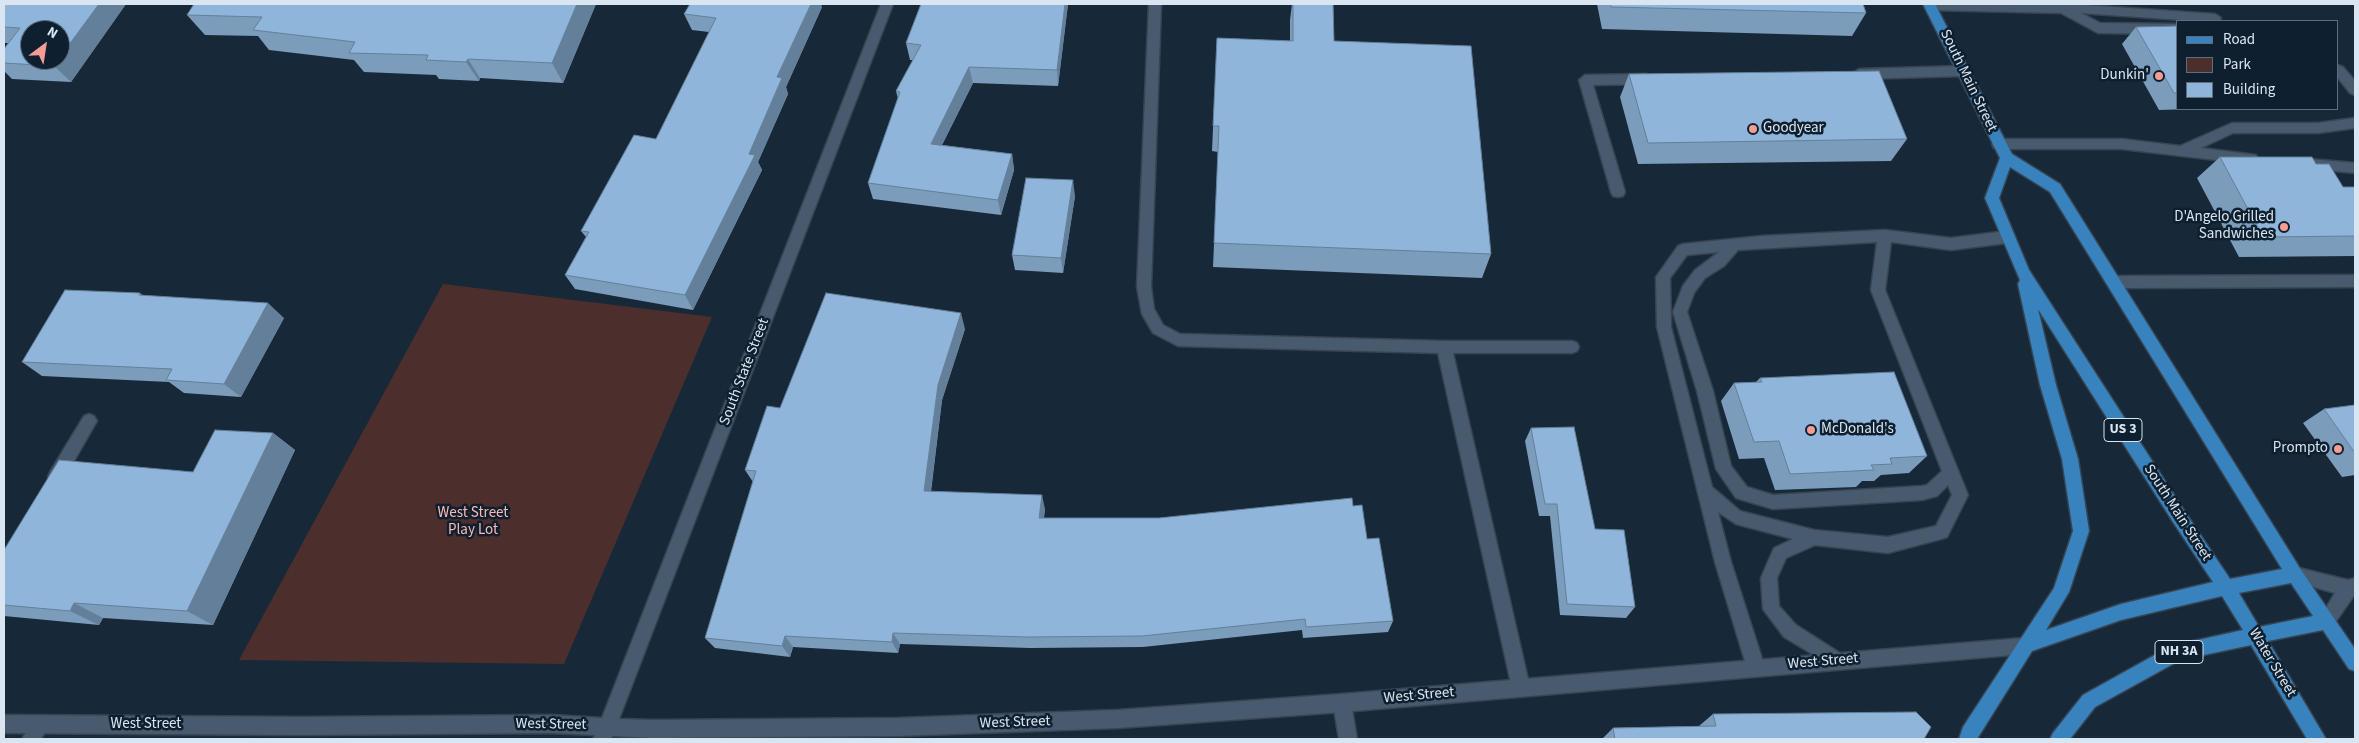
<!DOCTYPE html>
<style>
body{margin:0}
#map{position:relative;width:2359px;height:743px;overflow:hidden;background:#172939;font-family:"Source Sans 3",sans-serif}
canvas{display:block}
.frame{position:absolute;inset:0;border:5px solid #d9e5f0;pointer-events:none}
.legend{position:absolute;left:2176px;top:20px;width:162px;height:90px;box-sizing:border-box;background:#0e1f2f;border:1px solid #5f6e7c;margin:0;padding:6px 9px;list-style:none;font-size:15px;color:#d9e5f0}
.legend li{display:flex;align-items:center;gap:10px;height:25px}
.legend b{width:25px;border:1px solid #5f6e7c}
.north{position:absolute;left:20px;top:20px;width:50px;height:50px;box-sizing:border-box;background:#0e1f2f;border:1px solid #5f6e7c;border-radius:50%;rotate:31deg;font-size:14px;font-weight:700;line-height:20px;text-align:center;color:#d9e5f0}
.north::after{content:'';display:block;margin:auto;width:18px;height:22px;background:#f59c94;clip-path:polygon(50% 0,100% 100%,50% 72%,0 100%)}
</style>
<div id="map">
<canvas width="2359" height="743"></canvas>
<div class="frame"></div>
<ul class="legend">
<li><b style="height:6px;background:#3882be"></b>Road</li>
<li><b style="height:14px;background:#4c2f2c"></b>Park</li>
<li><b style="height:14px;background:#8fb5da"></b>Building</li>
</ul>
<div class="north">N</div>
</div>
<script>
const g = document.querySelector('canvas').getContext('2d');
g.lineJoin = 'round';
function paint(path, color) { g.fillStyle = color; g.fill(path, 'evenodd'); }
const poly = rows => new Path2D(rows.map(r => 'M' + r).join(''));
function trace(path, color, width, dash) { g.strokeStyle = color; g.lineWidth = width; g.lineCap = dash ? 'butt' : 'round'; g.setLineDash(dash || []); g.stroke(path); }
function label(font, color, halo, rows, align = 'center') {
  g.font = font + ' "Source Sans 3",sans-serif'; g.lineWidth = 5; g.setLineDash([]); g.textBaseline = 'middle'; g.strokeStyle = halo; g.fillStyle = color; for (const [text, x, y, turn = 0] of rows) {
    g.save(); g.translate(x, y); g.rotate((+turn || 0) * Math.PI / 180); g.textAlign = isNaN(turn) ? turn : align; if (halo) g.strokeText(text, 0, 0); g.fillText(text, 0, 0); g.restore();
  }
}
const green = poly([
 [443,284,712,317,564,664,239,660]
]);
const service = poly([
 [1149,4,1161,4,1151,287,1154,309,1163,325,1180,334,1444,341,1572,341,1577,343,1579,347,1577,351,1572,353,1453,353,1530,688,1527,694,1521,696,1515,694,1512,688,1438,353,1178,346,1153,333,1142,314,1137,287,1149,4],
 [1925,4,2085,5,2215,14,2221,18,2219,21,2197,21,2081,13,2100,23,2178,24,2178,34,2098,33,2061,13,1930,10,1926,9,1925,4],
 [2338,65,2343,67,2355,81,2355,95,2350,93,2338,78,2338,65],
 [1962,66,1968,71,1962,76,1859,79,1853,74,1859,69,1962,66],
 [1646,74,1652,79,1646,84,1593,85,1625,192,1623,196,1618,197,1613,196,1611,192,1579,80,1585,75,1646,74],
 [2355,118,2355,128,2318,133,2233,133,2201,148,2256,155,2258,159,2256,163,2251,164,2122,149,1999,149,1994,148,1992,144,1994,140,1999,139,2122,139,2180,146,2232,123,2318,123,2355,118],
 [2309,159,2355,163,2355,173,2304,168,2302,164,2304,160,2309,159],
 [1885,230,1951,238,2007,231,2012,233,2014,237,2012,241,2007,243,1951,250,1891,242,1885,290,1968,495,1947,537,1941,539,1888,553,1815,545,1786,558,1777,578,1779,606,1796,625,1843,655,1846,661,1843,667,1837,669,1784,637,1763,609,1761,578,1774,548,1793,539,1736,524,1718,512,1731,562,1765,668,1762,674,1756,676,1750,674,1747,668,1715,562,1657,327,1656,277,1678,246,1683,244,1762,236,1885,230],
 [1877,242,1871,290,1942,471,1927,485,1922,486,1773,495,1747,487,1731,466,1713,391,1687,312,1694,293,1705,278,1724,266,1738,250,1877,242],
 [1719,252,1695,270,1683,286,1673,312,1697,391,1716,469,1736,498,1773,509,1922,500,1937,496,1948,485,1952,495,1936,526,1888,537,1814,530,1740,511,1712,487,1671,327,1670,278,1687,255,1719,252],
 [2355,275,2355,287,2115,288,2110,286,2108,282,2110,278,2115,276,2355,275],
 [89,414,94,416,97,421,94,426,62,482,56,484,50,482,48,477,50,472,84,416,89,414],
 [2295,567,2348,580,2355,578,2355,594,2332,627,2326,629,2320,627,2318,621,2335,593,2289,580,2287,575,2289,570,2295,567],
 [1342,694,1348,697,1351,703,1357,739,1339,739,1333,703,1336,697,1342,694]
]);
const minor = poly([
 [40,716,46,719,49,725,41,739,22,739,34,719,40,716]
]);
const tertiary = poly([
 [881,4,893,4,619,719,653,720,898,718,1118,710,1342,694,2024,638,2030,640,2032,646,2030,652,2024,654,1342,712,1118,728,898,736,653,738,612,736,611,739,593,739,595,735,551,733,302,735,4,733,4,715,302,717,551,715,602,718,881,4]
]);
const primary = poly([
 [1923,4,1935,4,2012,154,2060,184,2301,570,2355,649,2355,671,2349,669,2323,630,2268,641,2326,739,2307,739,2251,645,2180,660,2095,707,2070,739,2050,739,2053,733,2083,695,2171,646,2243,630,2222,596,2121,620,2032,651,1977,739,1959,739,1963,727,2054,588,2073,531,2062,459,2040,385,2018,284,2020,280,1985,198,2000,158,1923,4],
 [2010,167,2050,192,2282,569,2230,579,2185,512,2029,270,1999,198,2010,167],
 [2038,309,2173,522,2213,582,2121,604,2046,630,2069,592,2089,531,2078,459,2056,385,2038,309],
 [2291,583,2313,616,2259,627,2239,593,2291,583]
]);
const wall = poly([
 [4,4,126,4,71,82,12,79,4,71,4,49,8,43,4,43],
 [596,4,563,83,480,78,479,81,439,79,436,75,364,72,354,60,269,50,258,36,205,35,187,15],
 [1068,4,1058,86,973,83,942,145,1012,154,1014,170,1001,215,873,199,868,183,898,99,896,91,913,60,910,60,906,43],
 [1292,4,1333,4,1334,41,1491,254,1482,278,1213,267,1218,152,1212,151,1217,38,1290,41,1290,20],
 [1597,4,1863,4,1866,13,1852,36,1602,29],
 [822,7,786,87,788,94,758,162,762,170,693,310,575,289,565,275,586,237,581,231,656,139,709,32,692,30,684,14],
 [2178,26,2178,109,2192,109,2159,110,2122,44,2136,27],
 [1629,74,1907,139,1891,161,1638,164,1620,97],
 [2220,157,2316,164,2343,187,2355,187,2355,256,2239,257,2197,178],
 [1075,196,1063,273,1015,270,1012,255],
 [140,293,142,295,284,318,241,397,184,393,169,382,42,376,22,362],
 [965,329,942,400,931,492,1045,509,1044,518,1159,518,1353,506,1367,539,1393,621,1388,632,1303,638,1302,630,1143,647,1030,648,900,644,898,653,793,647,790,657,715,648,705,638,753,482,745,470,780,408],
 [1760,378,1927,456,1909,473,1881,475,1874,481,1862,481,1856,487,1775,490,1764,458,1739,459,1721,401,1734,383,1756,382],
 [2355,405,2355,475,2342,477,2303,423,2324,409],
 [1531,428,1595,529,1635,607,1626,618,1560,615,1550,516,1539,516,1525,441],
 [273,433,295,450,213,625,103,618,99,625,4,616,4,550,193,472],
 [1713,714,1924,739,1602,739,1613,728,1699,726]
]);
const shadedWall = poly([
 [99,4,126,4,71,82,54,66,58,60,60,60,60,57],
 [577,4,596,4,563,83,552,63],
 [811,4,821,4,822,7,786,87,788,94,758,162,762,170,693,310,685,295,777,77],
 [1065,4,1068,4,1058,86,1057,70],
 [468,59,480,78,479,81,466,62],
 [969,67,973,83,935,159,931,144],
 [1012,154,1014,170,1001,215,998,200],
 [1073,180,1075,196,1063,273,1061,258],
 [268,303,284,318,241,397,224,384],
 [961,313,965,329,942,400,929,505,924,491,938,385],
 [273,433,295,450,213,625,187,611],
 [1042,495,1045,509,1042,531,1039,518],
 [74,603,103,618,99,625,70,611],
 [893,633,900,644,898,653,892,642],
 [785,636,793,647,790,657,782,646]
]);
const building = poly([
 [4,4,99,4,60,57,60,30,30,30,30,60,58,60,54,66,4,63,4,49,20,28,4,27,4,4],
 [194,4,577,4,552,63,468,59,466,62,426,60,428,55,349,53,355,42,253,30,262,17,187,15,194,4],
 [690,4,811,4,777,77,782,78,749,154,755,155,685,295,565,275,589,232,581,231,634,135,656,139,716,18,684,14,690,4],
 [921,4,1065,4,1057,70,969,67,931,144,1012,154,998,200,868,183,900,92,896,91,921,45,906,43,921,4],
 [1293,4,1333,4,1334,41,1471,46,1491,254,1214,243,1219,126,1213,126,1217,38,1293,41,1293,4],
 [1610,4,1863,4,1866,13,1611,7,1610,4],
 [2178,26,2178,93,2174,93,2136,27,2178,26],
 [1879,71,1907,139,1648,143,1629,74,1879,71],
 [2220,157,2312,157,2316,164,2329,164,2343,187,2355,187,2355,236,2263,237,2220,157],
 [1026,178,1073,180,1061,258,1012,255,1026,178],
 [65,290,140,293,139,295,268,303,224,384,166,380,172,369,22,362,65,290],
 [826,293,961,313,938,385,924,491,1042,495,1039,518,1159,518,1352,498,1353,506,1362,505,1367,539,1379,538,1393,621,1306,627,1305,619,1142,636,1027,637,893,633,892,642,785,636,782,646,705,638,756,471,745,470,767,406,780,408,826,293],
 [1894,372,1927,456,1890,458,1892,464,1871,465,1874,470,1790,474,1779,441,1754,442,1734,383,1762,382,1760,378,1894,372],
 [2355,405,2355,453,2324,409,2355,405],
 [1574,427,1595,529,1624,530,1635,607,1567,604,1557,504,1545,504,1531,428,1574,427],
 [215,430,273,433,187,611,74,603,70,611,4,605,4,550,59,460,193,472,215,430],
 [1916,712,1931,727,1924,739,1615,739,1613,728,1716,726,1713,714,1916,712]
]);
const markers = [
 [2159,76,5,"#f59c94"],
 [1753,129,5,"#f59c94"],
 [2284,227,5,"#f59c94"],
 [1811,430,5,"#f59c94"],
 [2338,449,5,"#f59c94"]
];
const shields = [
 [2123,430,38],
 [2179,652,48]
];
const shieldNames = [
 ["US 3",2123,430],
 ["NH 3A",2179,652]
];
const poiNames = [
 ["Dunkin'",2149,76],
 ["Goodyear",1763,129,"left"],
 ["D'Angelo Grilled",2274,218],
 ["Sandwiches",2274,235],
 ["McDonald's",1821,430,"left"],
 ["Prompto",2328,449]
];
const streetNames = [
 ["South Main Street",1968,81,64],
 ["South State Street",745,372,-69],
 ["South Main Street",2177,513,57],
 ["West Street",1823,662,-5],
 ["Water Street",2272,663,59],
 ["West Street",1419,696,-5],
 ["West Street",1015,723,-2],
 ["West Street",146,725],
 ["West Street",551,725,1]
];
const parkNames = [
 ["West Street",473,514],
 ["Play Lot",473,531]
];
paint(green, '#4c2f2c');
trace(service, '#364452', 3);
trace(minor, '#364452', 3);
trace(tertiary, '#364452', 3);
trace(primary, '#364452', 3);
paint(service, '#485b6e');
paint(minor, '#485b6e');
paint(tertiary, '#485b6e');
paint(primary, '#3882be');
paint(wall, '#7b9cbb');
paint(shadedWall, '#647f99');
paint(building, '#8fb5da');
trace(building, '#647f99', 1);
for (const [x, y, r, color] of markers) { const dot = new Path2D(); dot.arc(x, y, r, 0, 2 * Math.PI); g.fillStyle = color; g.fill(dot); trace(dot, '#0e1f2f', 2); }
for (const [x, y, w] of shields) { const box = new Path2D(); box.roundRect(x - w / 2, y - 11.5, w, 23, 4); g.fillStyle = '#0e1f2f'; g.fill(box); trace(box, '#d9e5f0', 1); }
label('bold 14px', '#d9e5f0', null, shieldNames);
label('15px', '#d9e5f0', '#0e1f2f', poiNames, 'right');
label('15px', '#d9e5f0', '#0e1f2f', streetNames);
label('15px', '#fcbab3', '#0e1f2f', parkNames);
</script>
